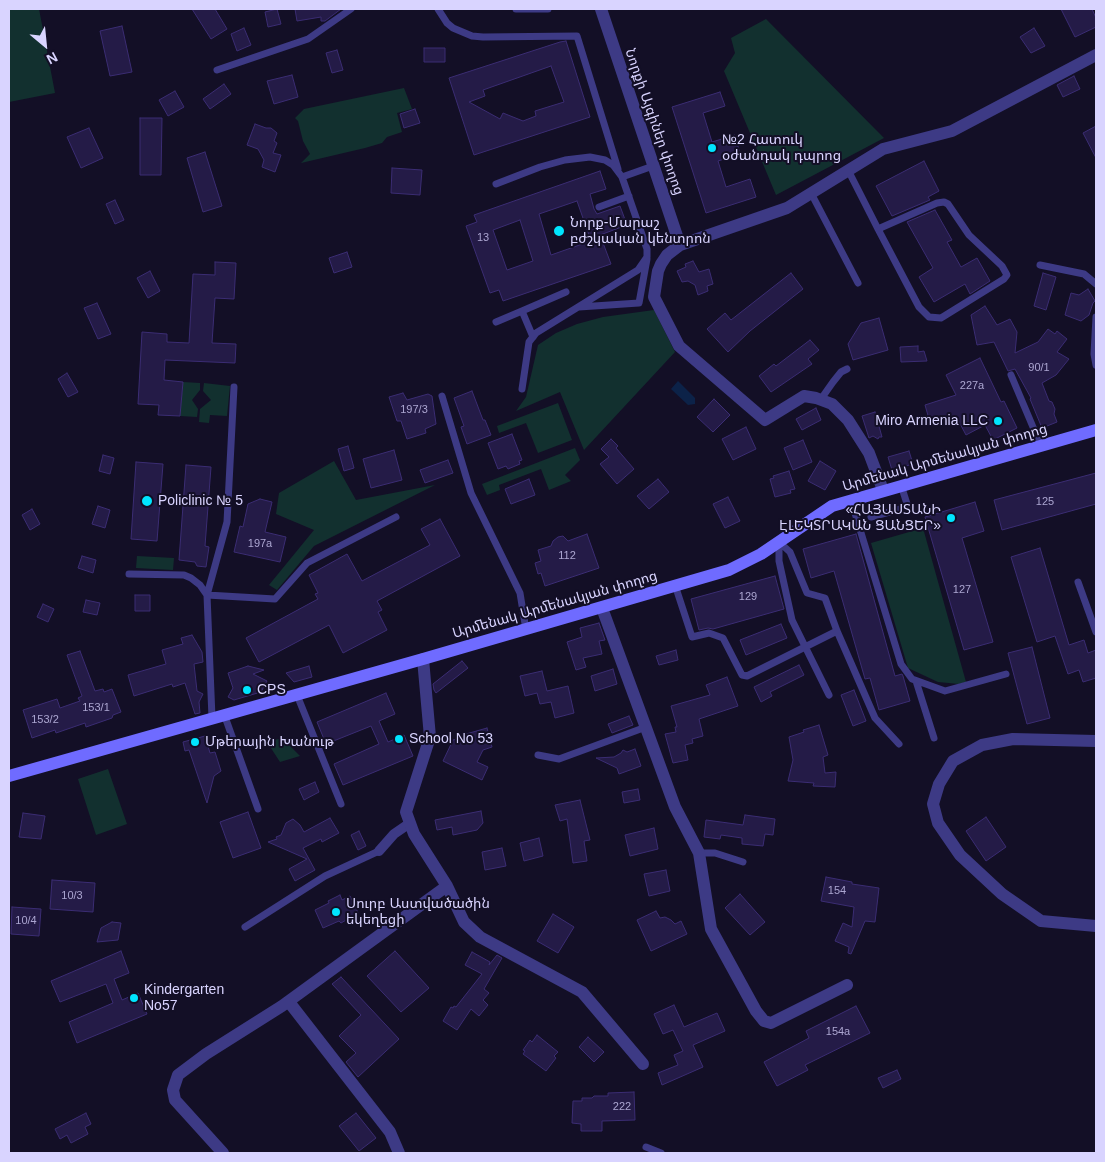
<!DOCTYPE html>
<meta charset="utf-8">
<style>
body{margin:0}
#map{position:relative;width:1105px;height:1162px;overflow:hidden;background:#130f26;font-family:Helvetica,sans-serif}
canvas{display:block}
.frame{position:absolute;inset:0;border:10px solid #d9d4ff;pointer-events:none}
.north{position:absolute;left:20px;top:20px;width:50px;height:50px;-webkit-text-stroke:4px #130f26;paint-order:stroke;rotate:152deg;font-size:14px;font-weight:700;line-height:20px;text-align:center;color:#d9d4ff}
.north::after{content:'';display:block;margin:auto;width:18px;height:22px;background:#d9d4ff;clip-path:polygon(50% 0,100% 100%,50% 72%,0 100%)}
</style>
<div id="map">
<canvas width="1105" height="1162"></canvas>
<div class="frame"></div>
<div class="north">N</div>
</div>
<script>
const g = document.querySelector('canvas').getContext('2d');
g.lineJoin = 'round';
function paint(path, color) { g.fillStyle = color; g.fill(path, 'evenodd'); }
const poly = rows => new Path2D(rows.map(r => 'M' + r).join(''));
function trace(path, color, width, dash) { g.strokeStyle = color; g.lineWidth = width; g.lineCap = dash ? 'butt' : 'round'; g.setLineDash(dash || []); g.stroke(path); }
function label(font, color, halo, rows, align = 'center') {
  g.font = font + ' Helvetica,"Noto Sans Armenian",sans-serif'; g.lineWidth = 4; g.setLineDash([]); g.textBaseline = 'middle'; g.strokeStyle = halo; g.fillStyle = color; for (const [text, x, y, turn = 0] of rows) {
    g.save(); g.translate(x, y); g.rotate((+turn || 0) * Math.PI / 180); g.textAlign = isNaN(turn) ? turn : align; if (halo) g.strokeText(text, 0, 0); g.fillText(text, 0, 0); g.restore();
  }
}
const green = poly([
 [9,9,39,9,55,93,9,102],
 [766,19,884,138,776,195,724,71,735,53,731,38],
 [404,88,412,109,397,113,402,132,387,137,382,143,365,148,301,163,310,154,303,141,298,121,295,118,304,109],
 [654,310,675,352,584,450,560,392,516,411,526,397,538,345,556,333,577,324,603,317],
 [183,382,200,383,200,390,192,400,198,409,197,417,180,416],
 [204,383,230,386,227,416,210,415,209,423,199,422,200,409,211,400,203,391],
 [558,403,572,440,538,453,526,423,499,433,497,426],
 [575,448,580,460,565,475,571,481,549,490,541,469,499,485,500,490,487,495,482,484],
 [334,461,356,500,435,485,314,546,277,590,269,585,314,530,276,514,279,493],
 [923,528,966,682,959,684,938,682,908,668,871,543],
 [137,556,174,558,173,570,136,568],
 [282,738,300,756,280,762,267,742],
 [108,769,127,824,96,835,78,779]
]);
const water = poly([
 [678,381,695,398,695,404,688,405,671,389]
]);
const building = poly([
 [192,9,215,9,227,29,211,39,192,9],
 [277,9,281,24,268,27,265,12,277,9],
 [295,9,341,9,325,21,321,21,321,17,297,21,295,9],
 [1061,9,1092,9,1096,18,1096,27,1075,37,1061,9],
 [122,26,132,72,110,76,100,31,122,26],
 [244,28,251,45,237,51,231,34,244,28],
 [1034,28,1045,46,1031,53,1020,37,1034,28],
 [566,41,590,117,474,155,449,78,560,42,566,41],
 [551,66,564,102,535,111,536,116,523,121,503,113,500,119,469,102,485,96,483,90,551,66],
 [424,48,445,48,445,62,424,62,424,48],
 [337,50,343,70,332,73,326,53,337,50],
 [292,75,298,97,274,104,267,81,292,75],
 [1074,76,1080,89,1063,97,1057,85,1074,76],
 [224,84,231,94,210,109,203,99,224,84],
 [175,91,184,107,168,116,159,100,175,91],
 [720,92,725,106,703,113,712,142,735,135,740,154,718,161,726,187,750,179,756,197,706,213,672,107,720,92],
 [415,109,420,123,404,128,400,114,415,109],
 [140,118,162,118,161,175,140,175,140,118],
 [255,124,266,128,271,128,277,133,274,141,277,143,273,153,281,155,275,172,262,167,264,160,258,149,247,145,255,124],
 [1096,126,1096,158,1083,133,1096,126],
 [89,128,103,158,81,168,67,137,89,128],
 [205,152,222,206,203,212,187,158,205,152],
 [924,161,939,191,928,197,930,200,892,216,876,186,924,161],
 [392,168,422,170,420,195,391,193,392,168],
 [600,171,606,189,590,194,594,209,597,214,620,206,627,225,600,235,611,264,503,301,499,290,490,293,466,226,477,222,474,215,600,171],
 [577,201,591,241,551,255,539,214,577,201],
 [520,220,533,261,507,270,493,230,520,220],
 [115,200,124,220,115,224,106,204,115,200],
 [935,210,952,240,947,242,961,267,977,258,990,281,970,294,965,284,934,302,919,277,933,268,907,222,935,210],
 [347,252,352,267,334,273,329,258,347,252],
 [693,261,699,272,709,269,713,284,707,286,708,291,698,295,695,285,688,281,682,282,677,271,686,267,685,264,693,261],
 [215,262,236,263,234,299,215,298,212,343,236,344,235,363,165,360,164,380,183,382,180,416,158,415,159,405,138,404,142,332,167,334,167,342,189,343,193,274,215,275,215,262],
 [150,271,160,291,148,298,137,278,150,271],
 [791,273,803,289,750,331,728,352,707,329,725,313,731,320,791,273],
 [1043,273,1056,277,1046,310,1034,306,1043,273],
 [1088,289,1095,301,1093,303,1089,315,1081,321,1065,315,1071,293,1079,295,1088,289],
 [97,303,111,334,98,339,84,308,97,303],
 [985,306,997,325,1010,319,1017,332,1015,353,1038,342,1048,329,1055,334,1057,331,1067,339,1057,352,1069,359,1056,375,1042,383,1049,401,1052,402,1055,409,1054,414,1057,422,1042,428,1030,399,1031,398,1015,369,1008,371,994,342,977,345,971,315,985,306],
 [879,318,888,350,853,360,848,344,861,323,879,318],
 [810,340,819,350,808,359,812,364,771,392,759,376,774,364,776,366,810,340],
 [918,346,918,352,924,351,927,361,901,362,900,347,918,346],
 [980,358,1001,402,1004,401,1017,428,993,440,985,425,966,435,957,418,931,426,925,405,956,395,946,375,980,358],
 [67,373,78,392,68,397,58,379,67,373],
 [472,391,483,420,485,420,491,435,467,444,461,427,464,426,454,398,472,391],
 [403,393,407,400,428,394,432,396,436,424,425,429,426,433,407,439,401,421,397,421,389,397,403,393],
 [714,399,730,415,713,432,697,417,714,399],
 [816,408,821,420,802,430,796,419,816,408],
 [875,412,882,437,879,437,878,439,873,436,869,438,862,416,875,412],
 [746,427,756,449,733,460,722,439,746,427],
 [512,434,522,460,519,461,520,464,508,469,506,466,498,469,488,443,512,434],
 [611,439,618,446,616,448,634,469,617,484,600,464,609,457,601,449,611,439],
 [803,440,812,462,793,470,784,448,803,440],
 [348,446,354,468,344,471,338,449,348,446],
 [394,450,402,480,371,488,363,459,394,450],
 [909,451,913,464,892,470,888,457,909,451],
 [103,455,114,458,110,474,99,471,103,455],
 [448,460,453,473,425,483,420,470,448,460],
 [820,461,836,471,825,490,808,481,820,461],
 [136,462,163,464,157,541,131,539,136,462],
 [186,465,211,467,205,546,209,547,206,567,197,566,195,562,179,560,186,465],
 [789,471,795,489,790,490,791,493,775,497,770,479,774,478,773,476,789,471],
 [1096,473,1096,504,1002,530,994,500,1096,473],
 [529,479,535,495,511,504,505,489,529,479],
 [658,479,669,492,649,509,637,496,658,479],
 [728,497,740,521,725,528,713,504,728,497],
 [260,499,272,502,265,532,286,537,280,562,234,552,240,526,243,527,248,504,260,499],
 [975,502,984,531,962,538,993,642,964,650,925,517,975,502],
 [98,506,110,510,105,528,92,524,98,506],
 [32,509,40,524,30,530,22,515,32,509],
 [440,519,460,556,377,601,382,610,378,612,387,630,343,653,329,625,259,662,246,638,318,599,315,594,318,593,309,575,347,554,362,581,430,545,421,529,440,519],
 [587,534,599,568,545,586,541,573,538,574,535,563,541,561,538,550,551,546,553,541,558,537,563,536,568,541,587,534],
 [856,534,895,676,902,674,903,676,910,701,879,710,870,678,865,679,834,571,811,578,803,549,856,534],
 [1040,548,1069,645,1084,640,1088,653,1096,650,1096,678,1083,682,1079,670,1068,674,1055,636,1037,642,1011,557,1040,548],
 [82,556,96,560,93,573,78,568,82,556],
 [775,576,784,609,713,629,708,628,699,630,691,599,775,576],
 [135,595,150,595,150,611,135,611,135,595],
 [86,600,100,603,97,615,83,612,86,600],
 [43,604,54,609,48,622,37,617,43,604],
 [599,623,605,640,599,641,602,654,583,658,586,667,576,670,567,642,582,637,580,628,599,623],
 [781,624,787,638,746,655,740,640,781,624],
 [192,635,202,652,203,662,194,664,197,691,203,694,199,702,200,713,195,714,185,683,173,687,172,684,134,696,128,675,166,664,162,650,183,644,181,638,192,635],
 [1032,647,1050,718,1027,724,1008,653,1032,647],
 [676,650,678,660,659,665,656,656,676,650],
 [80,651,95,691,103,689,104,692,112,689,121,712,113,715,112,718,86,727,85,723,56,733,55,730,32,738,23,710,57,699,60,708,80,701,78,698,82,696,67,655,80,651],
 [462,661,468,668,436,693,434,690,433,684,462,661],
 [799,665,804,675,770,692,772,696,761,702,754,687,799,665],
 [248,666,264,670,253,674,267,681,261,692,234,700,228,697,233,688,228,673,248,666],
 [309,666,312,677,294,682,286,673,309,666],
 [613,669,617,684,595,691,591,676,613,669],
 [542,671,547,691,568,686,574,713,555,718,551,702,540,704,537,693,525,696,520,676,542,671],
 [727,677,738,706,699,719,703,736,692,739,693,743,685,745,688,760,673,763,665,734,676,732,675,727,677,727,671,706,710,695,706,685,727,677],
 [854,690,866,721,853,726,841,695,854,690],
 [386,693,395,714,379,721,388,742,404,735,413,756,343,785,334,764,379,744,371,726,326,744,317,722,386,693],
 [629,716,633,725,612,733,608,724,629,716],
 [819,725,828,755,823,757,825,773,836,772,835,787,813,786,814,783,788,781,793,760,789,737,804,732,803,730,819,725],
 [487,728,492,747,483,750,477,762,488,767,482,780,443,761,453,740,466,737,466,734,487,728],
 [205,736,210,753,215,752,221,771,214,776,207,803,189,750,185,751,183,742,205,736],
 [635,749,641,766,619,774,617,768,596,758,614,757,621,753,623,750,627,752,635,749],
 [315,782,319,792,304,800,299,789,315,782],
 [638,789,640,800,624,803,622,792,638,789],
 [580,800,590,840,584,841,587,861,573,863,567,819,560,821,555,805,580,800],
 [481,811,483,823,477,830,453,835,452,827,437,830,435,820,481,811],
 [248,812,261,848,233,858,220,822,248,812],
 [23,813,45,816,41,839,19,837,23,813],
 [745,815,775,819,773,835,765,834,763,846,742,844,742,838,721,835,720,839,704,837,706,820,743,825,745,815],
 [986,817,1006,847,986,861,966,831,986,817],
 [330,818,339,833,322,842,321,839,303,848,315,870,295,881,289,869,307,859,268,842,277,839,276,837,281,835,286,823,293,819,300,825,304,832,330,818],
 [654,828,658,849,630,856,625,835,654,828],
 [359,831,366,846,358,850,351,835,359,831],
 [539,838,543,856,524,861,520,843,539,838],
 [502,848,506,866,485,870,482,852,502,848],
 [666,870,670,891,649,896,644,874,666,870],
 [826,877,852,882,852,884,879,888,875,922,865,921,851,954,848,953,849,947,835,941,843,923,852,927,854,907,821,901,826,877],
 [52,880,95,883,93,912,50,909,52,880],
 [740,894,765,922,750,935,725,908,740,894],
 [340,895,342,900,350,896,352,900,355,899,359,907,356,908,358,913,341,923,339,921,323,928,315,910,329,903,328,901,340,895],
 [12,907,41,909,39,936,11,934,12,907],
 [656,911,660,918,665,917,671,920,675,924,681,921,687,934,651,951,637,920,656,911],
 [553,914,574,927,558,953,537,941,553,914],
 [112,922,121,923,118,940,97,942,101,928,112,922],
 [121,951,129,973,114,979,122,1000,138,993,147,1014,77,1043,69,1022,113,1003,106,984,60,1002,51,981,121,951],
 [395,951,429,988,401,1012,367,976,395,951],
 [472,952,490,962,489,965,497,955,502,958,484,989,489,993,483,1000,488,1005,479,1016,471,1009,457,1030,443,1021,451,1007,453,1008,454,1006,456,1007,482,974,465,965,472,952],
 [341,977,399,1039,358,1077,346,1062,356,1053,339,1036,361,1015,332,984,341,977],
 [674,1005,684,1027,717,1013,725,1031,693,1045,703,1067,662,1085,658,1073,678,1065,674,1055,683,1051,673,1030,663,1034,654,1014,674,1005],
 [856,1006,870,1033,805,1065,808,1070,777,1086,764,1062,809,1038,806,1031,856,1006],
 [537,1035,558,1052,554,1056,556,1058,546,1071,523,1054,525,1051,523,1050,530,1040,532,1042,537,1035],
 [588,1037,604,1052,594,1062,579,1047,588,1037],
 [897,1070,901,1079,883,1088,878,1078,897,1070],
 [634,1092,635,1120,602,1121,602,1131,581,1131,581,1124,572,1123,573,1101,582,1101,582,1098,592,1098,594,1096,608,1096,608,1093,634,1092],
 [86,1113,91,1124,85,1127,88,1134,71,1143,67,1135,60,1139,55,1129,86,1113],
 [356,1113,376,1138,359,1151,339,1126,356,1113]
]);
const service = poly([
 [438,9,447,23,453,28,472,36,483,37,577,36,618,169],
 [516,9,548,9],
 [217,70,308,39,351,9],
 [848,170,878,229,919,307,929,317,941,318,1004,279,1007,275,1002,266,969,235,948,204,944,202,937,203,878,229],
 [622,177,653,166],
 [496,184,540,167,565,160,590,157,605,160,613,165,622,177,647,249,647,257,638,270,536,333,529,342,522,389],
 [811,193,858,283],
 [599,207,629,196],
 [1040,265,1084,274,1096,284],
 [579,307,639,303,647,259],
 [1096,317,1094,354,1096,365],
 [496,322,522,311],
 [533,337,522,311,566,292],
 [1011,375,1041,446],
 [442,396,471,493,520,593,526,630],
 [821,399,833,382,841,372,847,369],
 [851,500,901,664,912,679,945,691,1006,674],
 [871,517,908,507,901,485],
 [779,542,790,552,807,593,825,598,837,631,875,718,899,744],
 [779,542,779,561,792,620,829,695],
 [129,574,184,575,191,578,200,585,207,595,275,599,307,563,396,517],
 [1078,582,1096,632],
 [675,585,692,637,709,633,723,638,742,675,747,676,837,631],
 [916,681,934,738],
 [297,695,341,804],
 [224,714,258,809],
 [212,718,207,595,227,522,234,387],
 [538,755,559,759,646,727],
 [699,853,715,853,743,862],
 [245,927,325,876,379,851],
 [646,1147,661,1153]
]);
const pedestrian = poly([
 [379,851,394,834,410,823]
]);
const minor = poly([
 [601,9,680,245],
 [883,490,869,453,848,420,832,404,816,398,804,396,765,420,679,346,654,297,658,271,661,264,667,255,680,245,787,208,883,149,952,131,1096,55],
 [602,608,675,807,699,853,711,929,756,1011,764,1021,771,1023,847,985],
 [423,659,430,737,406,812,414,834,447,886,464,922,480,937,582,992,643,1064],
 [289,1002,390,1132,399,1153],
 [223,1153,175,1100,173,1090,178,1075,206,1054,282,1006,447,886]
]);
const tertiary = poly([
 [1096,741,1013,739,982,745,953,761,939,784,933,804,938,823,960,855,1002,894,1041,921,1096,926]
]);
const secondary = poly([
 [9,776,423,659,729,570,761,554,832,506,1096,430]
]);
const markers = [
 [712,148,5,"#00e5ff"],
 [559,231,6,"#00e5ff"],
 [998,421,5,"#00e5ff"],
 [147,501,6,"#00e5ff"],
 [951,518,5,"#00e5ff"],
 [247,690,5,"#00e5ff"],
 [399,739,5,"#00e5ff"],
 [195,742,5,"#00e5ff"],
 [336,912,5,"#00e5ff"],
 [134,998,5,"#00e5ff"]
];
const numberNames = [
 ["13",483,238],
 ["90/1",1039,368],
 ["227a",972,386],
 ["197/3",414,410],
 ["125",1045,502],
 ["197a",260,544],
 ["112",567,556],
 ["127",962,590],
 ["129",748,597],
 ["153/1",96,708],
 ["153/2",45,720],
 ["154",837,891],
 ["10/3",72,896],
 ["10/4",26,921],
 ["154a",838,1032],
 ["222",622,1107]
];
const streetNames = [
 ["Նորքի Այգիներ փողոց",654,122,71],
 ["Արմենակ Արմենակյան փողոց",945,458,-16],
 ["Արմենակ Արմենակյան փողոց",555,605,-16]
];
const poiNames = [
 ["№2 Հատուկ",722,140],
 ["օժանդակ դպրոց",722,156],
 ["Նորք-Մարաշ",570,223],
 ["բժշկական կենտրոն",570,239],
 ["Miro Armenia LLC",988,421,"right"],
 ["Policlinic № 5",158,501],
 ["«ՀԱՅԱՍՏԱՆԻ",941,510,"right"],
 ["ԷԼԵԿՏՐԱԿԱՆ ՑԱՆՑԵՐ»",941,526,"right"],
 ["CPS",257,690],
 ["School No 53",409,739],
 ["Մթերային Խանութ",205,742],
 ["Սուրբ Աստվածածին",346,904],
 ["եկեղեցի",346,920],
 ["Kindergarten",144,990],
 ["No57",144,1006]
];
paint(green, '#12302f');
paint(water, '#0c2248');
paint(building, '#241b47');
trace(building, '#3b2d73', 1);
trace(service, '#3d3a85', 7);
trace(pedestrian, '#3d3a85', 10);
trace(minor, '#3d3a85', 12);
trace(tertiary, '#3d3a85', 12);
trace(secondary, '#6f6bff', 12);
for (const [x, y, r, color] of markers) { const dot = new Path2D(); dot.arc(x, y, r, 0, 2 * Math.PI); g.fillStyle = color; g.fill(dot); trace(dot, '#130f26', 2); }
label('11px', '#aca6d1', null, numberNames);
label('14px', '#d9d4ff', '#130f26', streetNames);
label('14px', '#d9d4ff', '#130f26', poiNames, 'left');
</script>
